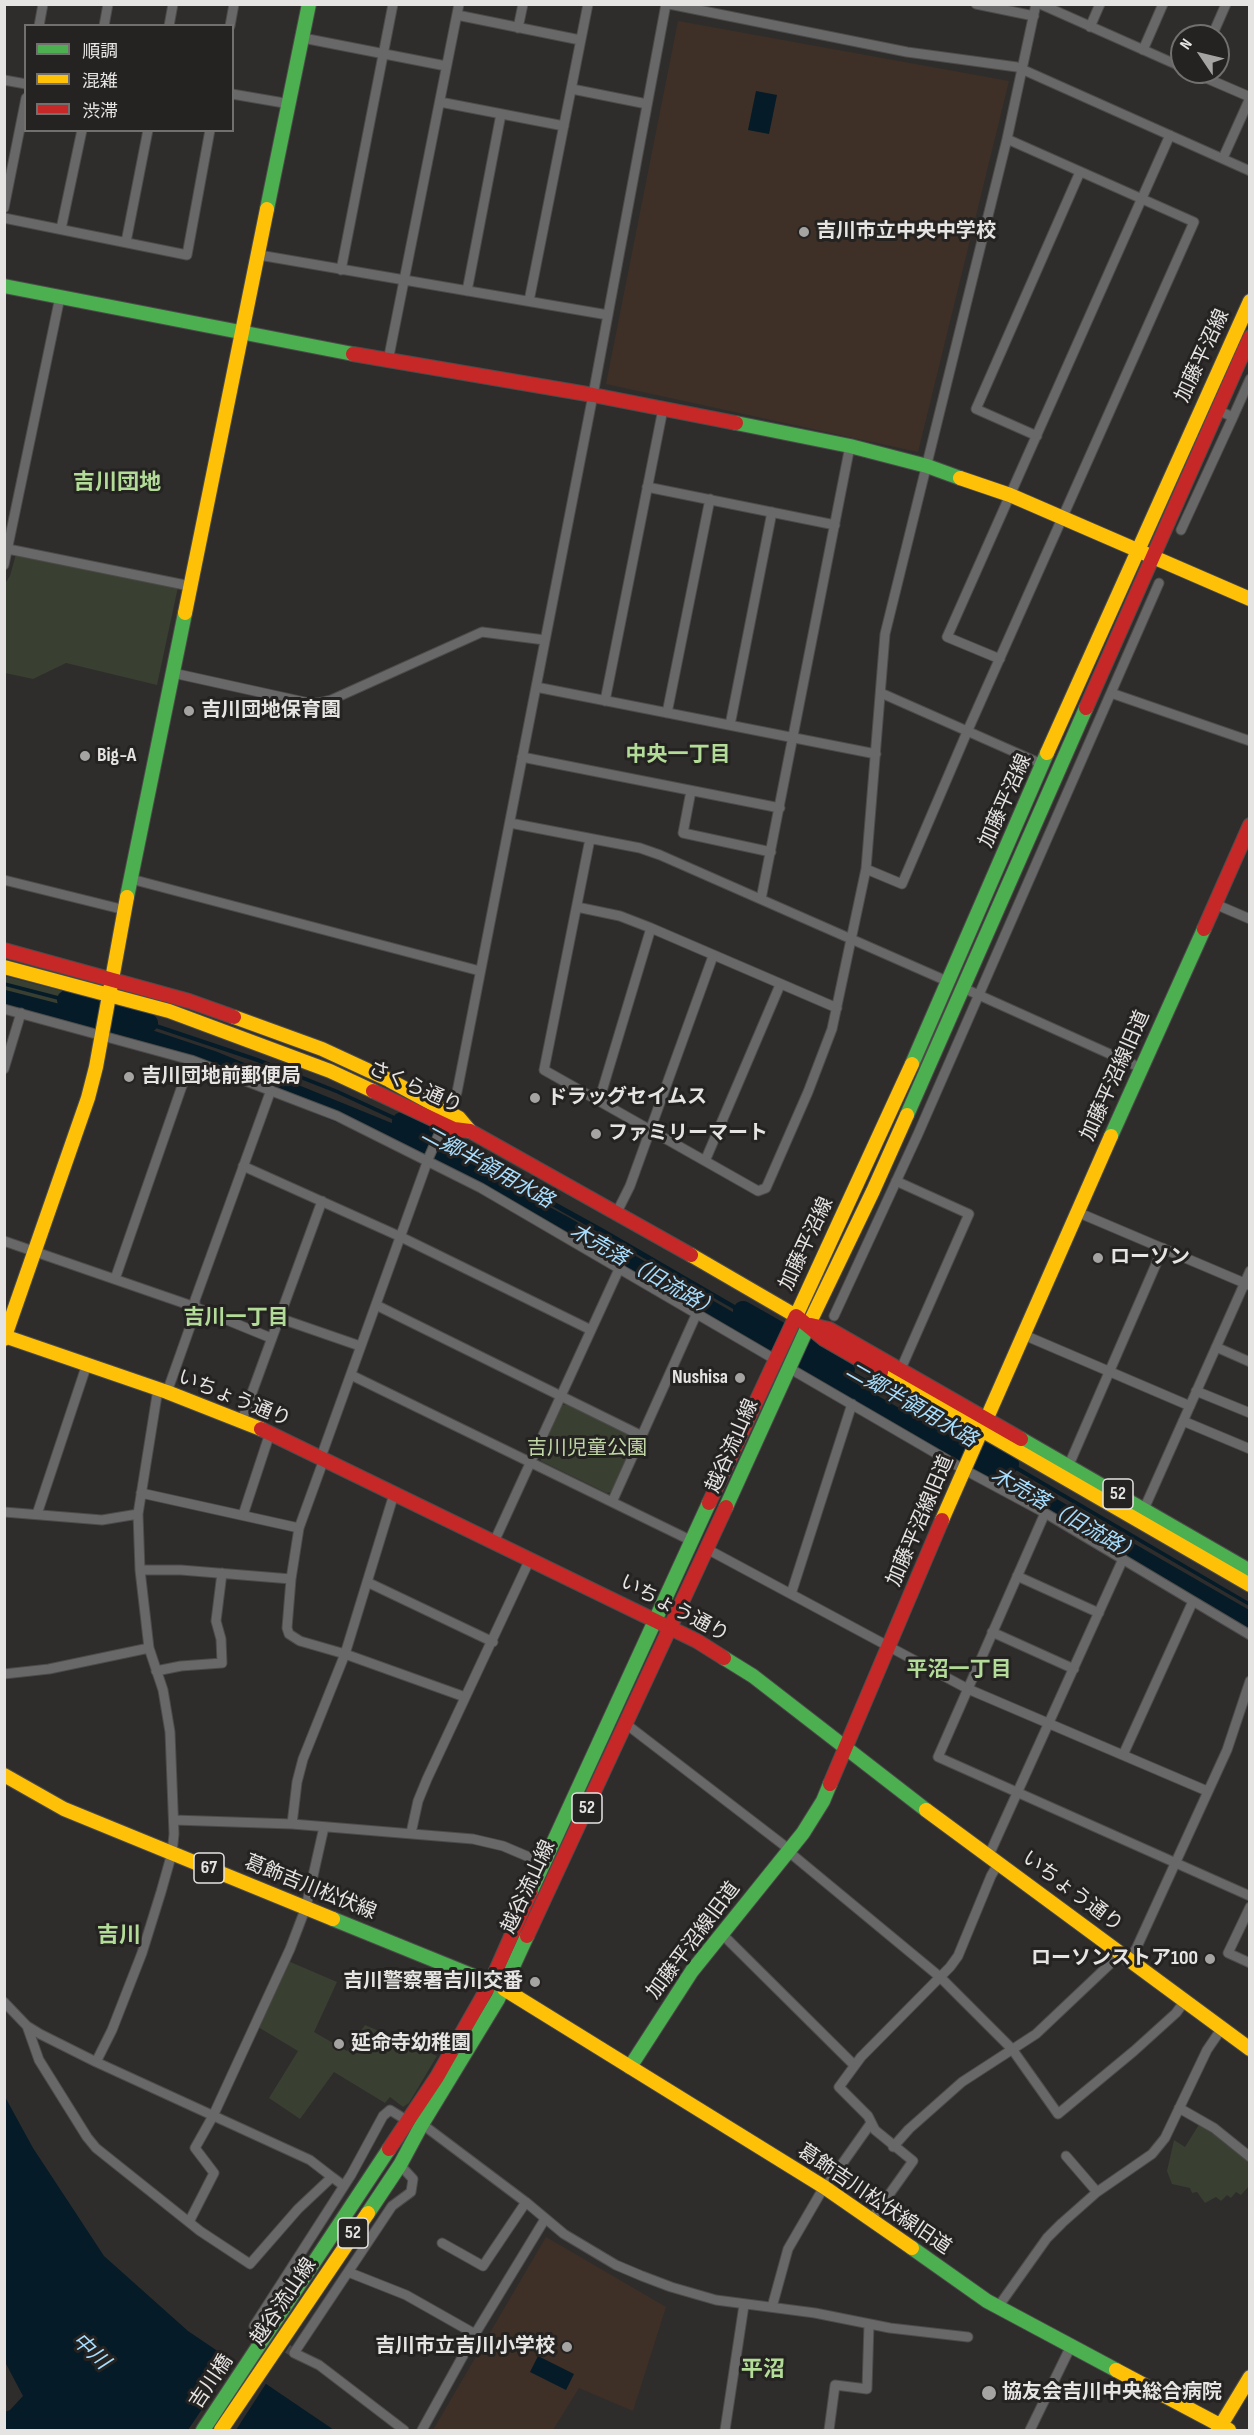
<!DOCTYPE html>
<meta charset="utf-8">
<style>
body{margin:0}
#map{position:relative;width:1254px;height:2435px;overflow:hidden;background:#2e2d2c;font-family:"Sofia Sans Condensed","Noto Sans JP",sans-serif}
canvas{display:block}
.frame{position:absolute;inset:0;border:6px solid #e6e4e3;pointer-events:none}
.legend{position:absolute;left:24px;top:24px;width:210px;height:108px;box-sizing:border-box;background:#252321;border:2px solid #72706f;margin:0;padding:8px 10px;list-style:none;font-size:18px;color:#e6e4e3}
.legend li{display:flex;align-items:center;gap:12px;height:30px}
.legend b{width:30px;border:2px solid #72706f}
.north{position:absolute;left:1170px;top:24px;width:60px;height:60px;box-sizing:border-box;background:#252321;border:2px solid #72706f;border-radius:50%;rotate:305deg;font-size:16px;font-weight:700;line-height:24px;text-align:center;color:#e6e4e3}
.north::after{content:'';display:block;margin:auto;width:21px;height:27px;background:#a6a4a3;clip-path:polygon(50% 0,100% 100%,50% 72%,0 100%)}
</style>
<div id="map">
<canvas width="1254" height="2435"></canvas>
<div class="frame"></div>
<ul class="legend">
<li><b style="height:8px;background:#4caf50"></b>順調</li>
<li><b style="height:8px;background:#ffc107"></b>混雑</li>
<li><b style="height:8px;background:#c62828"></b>渋滞</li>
</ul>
<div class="north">N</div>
</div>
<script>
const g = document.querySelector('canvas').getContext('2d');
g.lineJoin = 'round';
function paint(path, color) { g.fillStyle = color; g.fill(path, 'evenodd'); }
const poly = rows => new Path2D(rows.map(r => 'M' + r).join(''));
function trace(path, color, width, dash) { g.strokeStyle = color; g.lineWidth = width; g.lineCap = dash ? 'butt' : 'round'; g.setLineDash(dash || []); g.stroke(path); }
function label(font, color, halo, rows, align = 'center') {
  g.font = font + ' "Sofia Sans Condensed","Noto Sans JP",sans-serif'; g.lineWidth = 6; g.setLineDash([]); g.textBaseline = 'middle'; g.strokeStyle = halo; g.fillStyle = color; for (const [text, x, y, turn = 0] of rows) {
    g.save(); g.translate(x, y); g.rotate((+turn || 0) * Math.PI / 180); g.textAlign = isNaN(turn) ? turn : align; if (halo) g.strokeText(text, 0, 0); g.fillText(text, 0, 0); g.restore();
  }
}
const education = poly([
 [678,21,1009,81,918,452,606,384],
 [546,2237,666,2307,633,2411,579,2388,553,2430,433,2430]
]);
const green = poly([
 [16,554,178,587,157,685,66,663,33,679,5,673,4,585,10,576],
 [4,976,97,1000,94,1029,5,1006],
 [567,1404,633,1436,634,1440,612,1492,607,1493,541,1461,540,1455,562,1405],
 [288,1961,337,1982,314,2032,347,2051,365,2025,437,2056,409,2103,403,2107,390,2097,385,2103,334,2072,300,2119,269,2098,298,2051,258,2027],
 [1200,2123,1249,2162,1249,2186,1241,2195,1236,2192,1231,2198,1227,2195,1221,2201,1216,2197,1205,2203,1197,2192,1192,2193,1190,2188,1172,2184,1167,2171,1174,2140,1185,2147]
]);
const water = poly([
 [756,91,777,95,769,134,748,130],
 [4,982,93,1005,93,1009,5,986],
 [124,1013,258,1058,338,1090,425,1130,424,1134,336,1093,257,1062,123,1017],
 [448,1143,604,1229,766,1323,765,1327,448,1147],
 [824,1355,961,1433,959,1438,891,1396,819,1357],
 [988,1449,1249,1602,1249,1606,985,1452],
 [4,2095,33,2148,104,2256,188,2331,334,2430,5,2430,5,2412,10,2410,23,2396,5,2362],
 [538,2356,574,2374,566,2390,530,2372]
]);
const pier = poly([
 [235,2360,267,2382,236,2430,188,2430]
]);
const river = poly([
 [4,1000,117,1029,213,1061,397,1136,560,1224,1250,1622],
 [67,1000,148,1023],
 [402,1122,472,1158],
 [743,1311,845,1369],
 [939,1422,1009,1464]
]);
const streetTunnel = poly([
 [254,2326,294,2353]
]);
const street = poly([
 [669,4,907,52,1017,67,1250,171],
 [976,4,1034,16],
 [1040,4,1182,67],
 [457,15,580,40],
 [39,26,43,4],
 [104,26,108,4],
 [169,26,173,4],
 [230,26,234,4],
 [1090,27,1100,4],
 [518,28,523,4],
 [1212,36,1226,4],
 [303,38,446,66],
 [1143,50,1163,4],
 [1192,72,1250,97],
 [4,80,26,84],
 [572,89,647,104],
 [232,94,290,104],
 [440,102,564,126],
 [1223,158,1250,98],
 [4,208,26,98],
 [4,218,187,255,210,130],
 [61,229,82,130],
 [126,242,148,130],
 [259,255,608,315],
 [341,270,393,4],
 [467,291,501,114],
 [529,301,588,4],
 [388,361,459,4],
 [1217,410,1233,417,1250,379],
 [1037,436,976,409,1080,172],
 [647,487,835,525],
 [1181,530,1233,417],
 [8,549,190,586],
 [4,565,60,297],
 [1000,659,947,637,1170,135],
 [173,673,309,703,318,703,331,700,482,632,545,640],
 [536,687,876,754],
 [881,693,1044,765],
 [1111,693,1250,741],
 [605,701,663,409],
 [667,713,710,499],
 [730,725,772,512],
 [522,757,780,808],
 [691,791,683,833,771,852],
 [510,823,640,848,660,855,949,982],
 [866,869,902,884,967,732,1194,222,1007,139],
 [131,879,480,971],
 [4,880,125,910],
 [761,899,850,446],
 [1215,904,1250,919],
 [577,907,620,916,651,928,599,1101,544,1070,590,839],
 [651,928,837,1008],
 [961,987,1141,1068],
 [4,1009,191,1060,337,1116,481,1188,776,1360],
 [4,1069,21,1013],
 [599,1101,758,1191,766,1188,808,1092,832,1029,866,869,885,634,1007,139,1036,4],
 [705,1161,780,985],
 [243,1166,401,1237,591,1330],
 [896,1181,969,1214,900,1371],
 [617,1212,630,1186,713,956],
 [1077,1212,1249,1285],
 [4,1241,195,1307,271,1338],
 [115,1279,191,1060],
 [376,1305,642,1436],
 [834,1316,918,1134,1159,583],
 [279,1318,360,1346],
 [1024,1335,1190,1406],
 [1216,1347,1250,1362],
 [789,1368,963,1469,1045,1513,1250,1635],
 [351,1375,692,1541],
 [1196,1391,1250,1413],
 [167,1392,195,1313,195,1300,271,1090],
 [242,1420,322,1201],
 [1183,1421,1250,1449],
 [321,1457,429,1157,457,1092,593,395,666,4],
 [324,1459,299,1528,291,1579,287,1628,289,1634,300,1641,345,1654,465,1697],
 [1068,1467,1163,1248],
 [141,1493,299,1528],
 [612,1502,696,1315],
 [1144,1509,1250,1271],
 [4,1512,102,1520,138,1514],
 [1045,1513,938,1757,1250,1896],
 [37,1514,87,1364],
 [243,1515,270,1433],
 [494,1542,620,1267],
 [707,1549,968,1689,1207,1791],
 [140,1570,181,1570,291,1579],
 [1017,1576,1099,1613],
 [367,1582,493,1642],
 [791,1594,852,1404],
 [992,1632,1074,1669],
 [156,1671,181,1666,222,1663,221,1639,216,1621,222,1573],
 [4,1674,49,1669,149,1648],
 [626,1724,790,1850],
 [1123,1755,1193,1601],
 [174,1820,292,1824,473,1839,503,1846,543,1863],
 [292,1824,297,1782,303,1759,345,1654,394,1494],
 [411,1833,418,1801,427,1779,530,1559],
 [789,1852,940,1977,1012,2049,1058,2114,1134,2051,1176,2013,1184,2002],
 [989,1855,1123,1559],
 [1250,1907,1228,1953,1250,1963],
 [721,1933,854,2065],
 [1129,1959,1136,1949,1227,1750,1250,1681],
 [4,2002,27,2026,40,2034,96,2062,310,2160,332,2177],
 [27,2026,39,2060,87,2137,96,2148,200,2231,250,2264,298,2209,332,2177,344,2186],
 [96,2062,112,2030,142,1953,161,1892,172,1853,174,1834,170,1732,163,1690,149,1648,140,1570,138,1514,158,1389],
 [1179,2108,1214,2128,1250,2157],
 [422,2124,527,2203,564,2234,616,2265,642,2276,671,2287,716,2300,815,2313,890,2328,968,2337],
 [893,2147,909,2129,962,2082,1036,2034,1110,1964,1119,1952],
 [1066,2156,1097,2192],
 [400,2165,413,2179,411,2192,392,2206,294,2353,319,2365,404,2430],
 [825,2188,871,2123],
 [871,2220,913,2161,875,2130,868,2116,839,2087,861,2057,950,1967,958,1956,991,1876,999,1862],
 [189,2222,214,2173,195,2148,213,2116,290,1949,306,1907,324,1827],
 [442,2243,483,2266,526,2202],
 [348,2272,406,2295,475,2334],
 [772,2307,788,2249,824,2187],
 [998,2307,1047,2238,1062,2223,1097,2192,1152,2154,1165,2138,1207,2050,1222,2028],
 [254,2326,351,2175,383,2116,390,2110,408,2121],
 [422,2430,475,2334,545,2219],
 [725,2430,744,2305],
 [829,2430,835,2385,867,2389,869,2324],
 [1030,2430,1071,2346]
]);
const fast = poly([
 [267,209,309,4],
 [4,286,353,354],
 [736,423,850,446,927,466,960,478],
 [127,897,185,613],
 [912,1064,1047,753],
 [907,1115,1086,708],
 [1111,1136,1204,929],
 [1021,1439,1250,1571],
 [726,1507,809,1324],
 [724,1658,753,1676,926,1810],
 [531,1891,709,1503],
 [333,1919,498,1986],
 [630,2067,692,1971,803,1833,823,1801,830,1784],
 [368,2213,400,2165,422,2124,498,1999,527,1936],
 [912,2248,987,2301,1116,2370],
 [203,2430,389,2149]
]);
const slow = poly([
 [960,478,1010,495,1250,599],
 [185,613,267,209],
 [1047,753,1250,301],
 [4,967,169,1011,330,1071,373,1091],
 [234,1017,322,1049,389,1080,459,1118,470,1131],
 [691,1255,796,1316,912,1064],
 [809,1324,873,1191,907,1115],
 [4,1336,167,1392,261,1429],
 [4,1339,88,1098,96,1067,127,897],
 [881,1372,1250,1585],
 [942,1520,1111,1136],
 [4,1775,64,1809,333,1919],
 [926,1810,1250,2049],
 [504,1989,824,2187,912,2248],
 [1116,2370,1229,2430],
 [221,2430,368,2213],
 [1218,2430,1250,2377]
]);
const jam = poly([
 [353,354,593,395,736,423],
 [1086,708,1250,337],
 [1204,929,1250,825],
 [4,950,189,1001,234,1017],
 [373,1091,454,1129,470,1131,691,1255],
 [811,1325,829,1329,1021,1439],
 [261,1429,697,1641,724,1658],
 [709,1503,796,1316,824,1339,881,1372],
 [830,1784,942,1520],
 [527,1936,726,1507],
 [389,2149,437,2077,491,1982,531,1891]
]);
const markers = [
 [804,232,6,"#a6a4a3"],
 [189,711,6,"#a6a4a3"],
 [85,756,6,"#a6a4a3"],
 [129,1077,6,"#a6a4a3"],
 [535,1098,6,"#a6a4a3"],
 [596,1134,6,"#a6a4a3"],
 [1098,1258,6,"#a6a4a3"],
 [740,1378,6,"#a6a4a3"],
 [1210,1959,6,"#a6a4a3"],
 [535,1982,6,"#a6a4a3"],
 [339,2044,6,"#a6a4a3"],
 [567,2347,6,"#a6a4a3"],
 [989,2393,8,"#a6a4a3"]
];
const shields = [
 [1118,1494,30],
 [587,1808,30],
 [209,1868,30],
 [353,2233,30]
];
const shieldNames = [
 ["52",1118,1494],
 ["52",587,1808],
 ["67",209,1868],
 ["52",353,2233]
];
const poiNames = [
 ["吉川市立中央中学校",816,232],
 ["吉川団地保育園",201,711],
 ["Big-A",97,756],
 ["吉川団地前郵便局",141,1077],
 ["ドラッグセイムス",547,1098],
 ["ファミリーマート",608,1134],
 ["ローソン",1110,1258],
 ["Nushisa",728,1378,"right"],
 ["ローソンストア100",1198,1959,"right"],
 ["吉川警察署吉川交番",523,1982,"right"],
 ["延命寺幼稚園",351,2044],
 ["吉川市立吉川小学校",555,2347,"right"],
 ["協友会吉川中央総合病院",1002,2393]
];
const streetNames = [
 ["加藤平沼線",1203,356,-65],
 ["加藤平沼線",1006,801,-66],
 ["加藤平沼線旧道",1116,1076,-66],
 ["さくら通り",415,1088,24],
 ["加藤平沼線",807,1244,-65],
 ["いちょう通り",234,1399,22],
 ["越谷流山線",733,1446,-66],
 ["加藤平沼線旧道",921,1521,-67],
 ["いちょう通り",674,1609,28],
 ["越谷流山線",529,1887,-65],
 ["葛飾吉川松伏線",310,1888,22],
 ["いちょう通り",1072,1892,37],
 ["加藤平沼線旧道",694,1941,-53],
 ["葛飾吉川松伏線旧道",874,2200,34],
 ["越谷流山線",284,2302,-56],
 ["吉川橋",212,2382,-56]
];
const parkNames = [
 ["吉川児童公園",587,1449]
];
const neighbourhoodNames = [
 ["中央一丁目",678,756],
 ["吉川一丁目",236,1319],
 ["平沼一丁目",959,1671]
];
const waterNames = [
 ["二郷半領用水路",487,1168,29],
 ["木売落（旧流路）",644,1272,30],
 ["二郷半領用水路",911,1406,30],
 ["木売落（旧流路）",1065,1516,30],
 ["中川",90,2352,43]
];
const quarterNames = [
 ["吉川団地",117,483],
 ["吉川",119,1936],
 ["平沼",763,2370]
];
paint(education, '#3e3027');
paint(green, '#393f31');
paint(water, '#051b27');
paint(pier, '#2e2d2c');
trace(river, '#051b27', 20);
trace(streetTunnel, '#4a4847', 9, [9, 4.5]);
trace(street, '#4c4b4a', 11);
trace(fast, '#4c4b4a', 16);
trace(slow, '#4c4b4a', 16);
trace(jam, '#4c4b4a', 16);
trace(street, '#696868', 9);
trace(fast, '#4caf50', 14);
trace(slow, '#ffc107', 14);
trace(jam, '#c62828', 14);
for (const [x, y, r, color] of markers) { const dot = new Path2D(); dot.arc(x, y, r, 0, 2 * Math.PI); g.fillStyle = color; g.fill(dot); trace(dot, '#252321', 2); }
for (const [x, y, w] of shields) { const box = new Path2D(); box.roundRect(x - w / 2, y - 15, w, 30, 4.5); g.fillStyle = '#252321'; g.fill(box); trace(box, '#e6e4e3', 1.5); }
label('bold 18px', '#e6e4e3', null, shieldNames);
label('bold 20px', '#e6e4e3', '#252321', poiNames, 'left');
label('20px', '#e6e4e3', '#252321', streetNames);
label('20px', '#c1d7a5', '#252321', parkNames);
label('bold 21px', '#b3dc98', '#252321', neighbourhoodNames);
label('italic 21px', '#a7ddfe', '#252321', waterNames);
label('bold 22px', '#b3dc98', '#252321', quarterNames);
</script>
